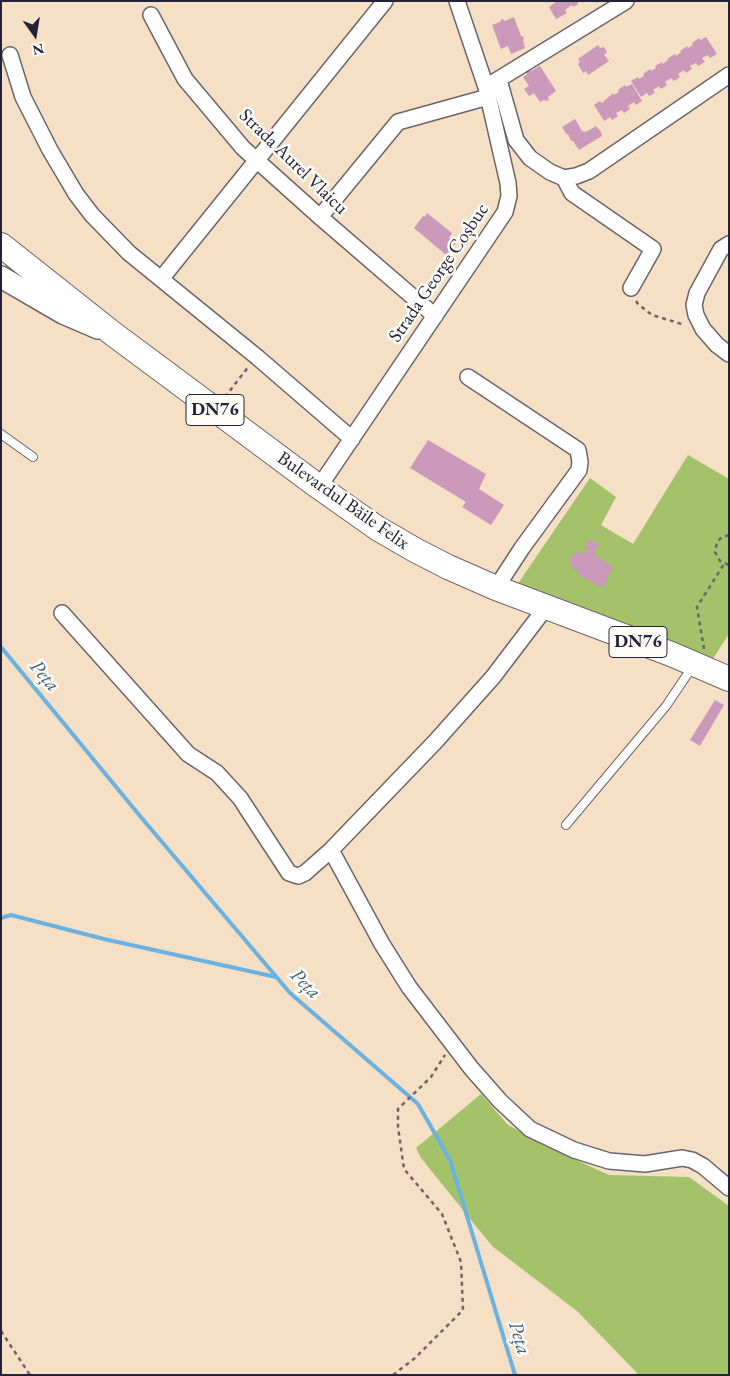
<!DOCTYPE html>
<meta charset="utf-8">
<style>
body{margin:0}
#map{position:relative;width:730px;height:1376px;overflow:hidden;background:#f5e0c5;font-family:"EB Garamond",serif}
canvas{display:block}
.frame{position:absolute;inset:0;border:2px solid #22223b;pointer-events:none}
.north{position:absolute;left:10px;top:10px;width:50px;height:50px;-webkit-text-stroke:4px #fdfcf7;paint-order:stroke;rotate:167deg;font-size:14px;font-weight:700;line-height:20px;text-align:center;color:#22223b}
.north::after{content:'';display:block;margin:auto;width:18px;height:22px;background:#22223b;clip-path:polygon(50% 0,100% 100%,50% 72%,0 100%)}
</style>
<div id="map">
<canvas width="730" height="1376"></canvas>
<div class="frame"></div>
<div class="north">N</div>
</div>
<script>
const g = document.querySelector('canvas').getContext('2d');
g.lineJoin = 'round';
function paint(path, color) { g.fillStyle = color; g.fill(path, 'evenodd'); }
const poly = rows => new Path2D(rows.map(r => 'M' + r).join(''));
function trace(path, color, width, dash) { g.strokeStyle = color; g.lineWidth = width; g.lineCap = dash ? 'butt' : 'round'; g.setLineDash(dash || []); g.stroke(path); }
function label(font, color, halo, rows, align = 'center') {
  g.font = font + ' "EB Garamond",serif'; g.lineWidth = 5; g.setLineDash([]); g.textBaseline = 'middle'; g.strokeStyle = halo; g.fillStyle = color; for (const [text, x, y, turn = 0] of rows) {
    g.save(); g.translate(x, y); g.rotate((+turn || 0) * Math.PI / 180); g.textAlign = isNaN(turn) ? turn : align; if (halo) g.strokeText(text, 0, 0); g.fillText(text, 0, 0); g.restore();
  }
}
const green = poly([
 [688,455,729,479,729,634,712,660,517,585,590,478,616,497,601,525,633,544],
 [481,1094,507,1124,541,1144,609,1175,689,1177,729,1206,729,1375,639,1375,577,1311,492,1246,421,1158,416,1148]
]);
const stream = poly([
 [1,647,140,816,290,993,418,1104,450,1160,515,1375],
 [1,918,11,915,104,939,276,977]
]);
const building = poly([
 [557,1,577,1,578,4,573,7,572,5,565,10,567,13,556,19,549,7],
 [514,17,521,36,524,37,523,40,525,48,511,54,508,46,501,49,492,25,500,22,502,19,505,21],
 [706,37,717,54,710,58,708,55,702,58,705,62,698,66,696,63,690,66,692,69,686,73,684,70,678,74,680,77,674,81,671,78,665,82,667,85,661,89,659,86,653,90,655,93,649,96,647,93,641,97,631,81,638,77,639,79,644,76,643,74,650,69,651,71,656,68,655,66,662,62,663,64,668,60,667,59,675,54,676,56,681,52,680,51,687,46,688,48,693,45,692,43,699,38,700,40],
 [598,45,600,48,604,47,607,52,604,55,609,61,588,75,586,71,583,73,578,64,580,62,578,59],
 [540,66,556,91,548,97,549,100,546,101,544,100,540,102,534,93,529,96,524,89,529,86,523,77,527,74,527,71,529,70,531,71],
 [632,84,642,101,636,105,634,102,628,106,630,109,624,113,622,110,616,113,618,116,612,120,610,117,604,121,594,105,600,101,602,103,613,93,614,95,619,92,618,90,625,85,626,87],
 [575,119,582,131,586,132,596,126,601,132,602,136,579,150,573,141,571,141,568,134,567,135,562,127],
 [427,213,452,233,449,238,456,243,446,255,414,228,423,216,425,217],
 [428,440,486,474,479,489,504,505,491,525,462,507,466,502,410,468],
 [589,539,599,544,594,555,613,566,603,588,577,574,578,571,573,569,570,563,571,556,577,552,583,552,587,554,589,551,584,549],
 [715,700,724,705,700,746,690,740]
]);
const path = poly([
 [636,301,638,304,652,315,685,325],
 [225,397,249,366],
 [729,535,721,538,717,542,715,552,720,561,729,565],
 [704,649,697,607,724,564],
 [1,1331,30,1375],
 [393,1375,415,1358,463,1310,461,1262,442,1214,404,1169,398,1127,398,1109,431,1077,445,1055]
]);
const lane = poly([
 [1,434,33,457],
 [566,825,666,706,693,666]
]);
const street = poly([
 [151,15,185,79,243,148,320,217,435,316],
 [10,55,23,97,50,150,76,194,92,215,129,253,257,357,352,439],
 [499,80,516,140,530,158,550,172,564,178,576,176,589,171,729,75],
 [491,84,626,1],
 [564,178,572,193,653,249,631,288],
 [320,217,398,122,488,97],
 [729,244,721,249,697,293,694,305,696,315,703,329,717,345,729,354],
 [161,279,385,1],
 [468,377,578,450,580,462,579,470,522,548,496,588],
 [319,487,505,212,509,196,508,183,486,87,457,1],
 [62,613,188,754,217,773,240,798,289,873,298,876,305,873,331,850,435,742,493,677,547,606],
 [331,850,382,944,409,987,471,1068,500,1101,530,1129,574,1150,609,1161,645,1164,682,1158,692,1160,703,1166,729,1188]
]);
const secondary = poly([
 [1,277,63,313,98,328]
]);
const primary = poly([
 [1,245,112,333,319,487,377,528,415,550,448,567,496,588,671,654,729,679]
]);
const shields = [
 [215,410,58],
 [638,642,58]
];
const shieldNames = [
 ["DN76",215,410],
 ["DN76",638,642]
];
const streetNames = [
 ["Strada Aurel Vlaicu",293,162,44],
 ["Strada George Coșbuc",439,273,-56],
 ["Bulevardul Băile Felix",343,501,35]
];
const waterNames = [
 ["Peța",44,676,50],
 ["Peța",305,984,45],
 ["Peța",519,1338,73]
];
paint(green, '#a3c26a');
trace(stream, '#6ab2e1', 4);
paint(building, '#cb99b9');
trace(lane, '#6c646b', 10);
trace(street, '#6c646b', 18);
trace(secondary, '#6c646b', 24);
trace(primary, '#6c646b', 26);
trace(path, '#6c646b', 2.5, [4, 4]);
trace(lane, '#fff', 8);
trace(street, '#fff', 15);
trace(secondary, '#fff', 21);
trace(primary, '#fff', 24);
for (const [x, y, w] of shields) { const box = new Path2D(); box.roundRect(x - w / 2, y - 15.5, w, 31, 4); g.fillStyle = '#fdfcf7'; g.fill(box); trace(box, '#22223b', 1); }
label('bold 18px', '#22223b', null, shieldNames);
label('19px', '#22223b', '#fdfcf7', streetNames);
label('italic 20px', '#3f5c7d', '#fdfcf7', waterNames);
</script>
